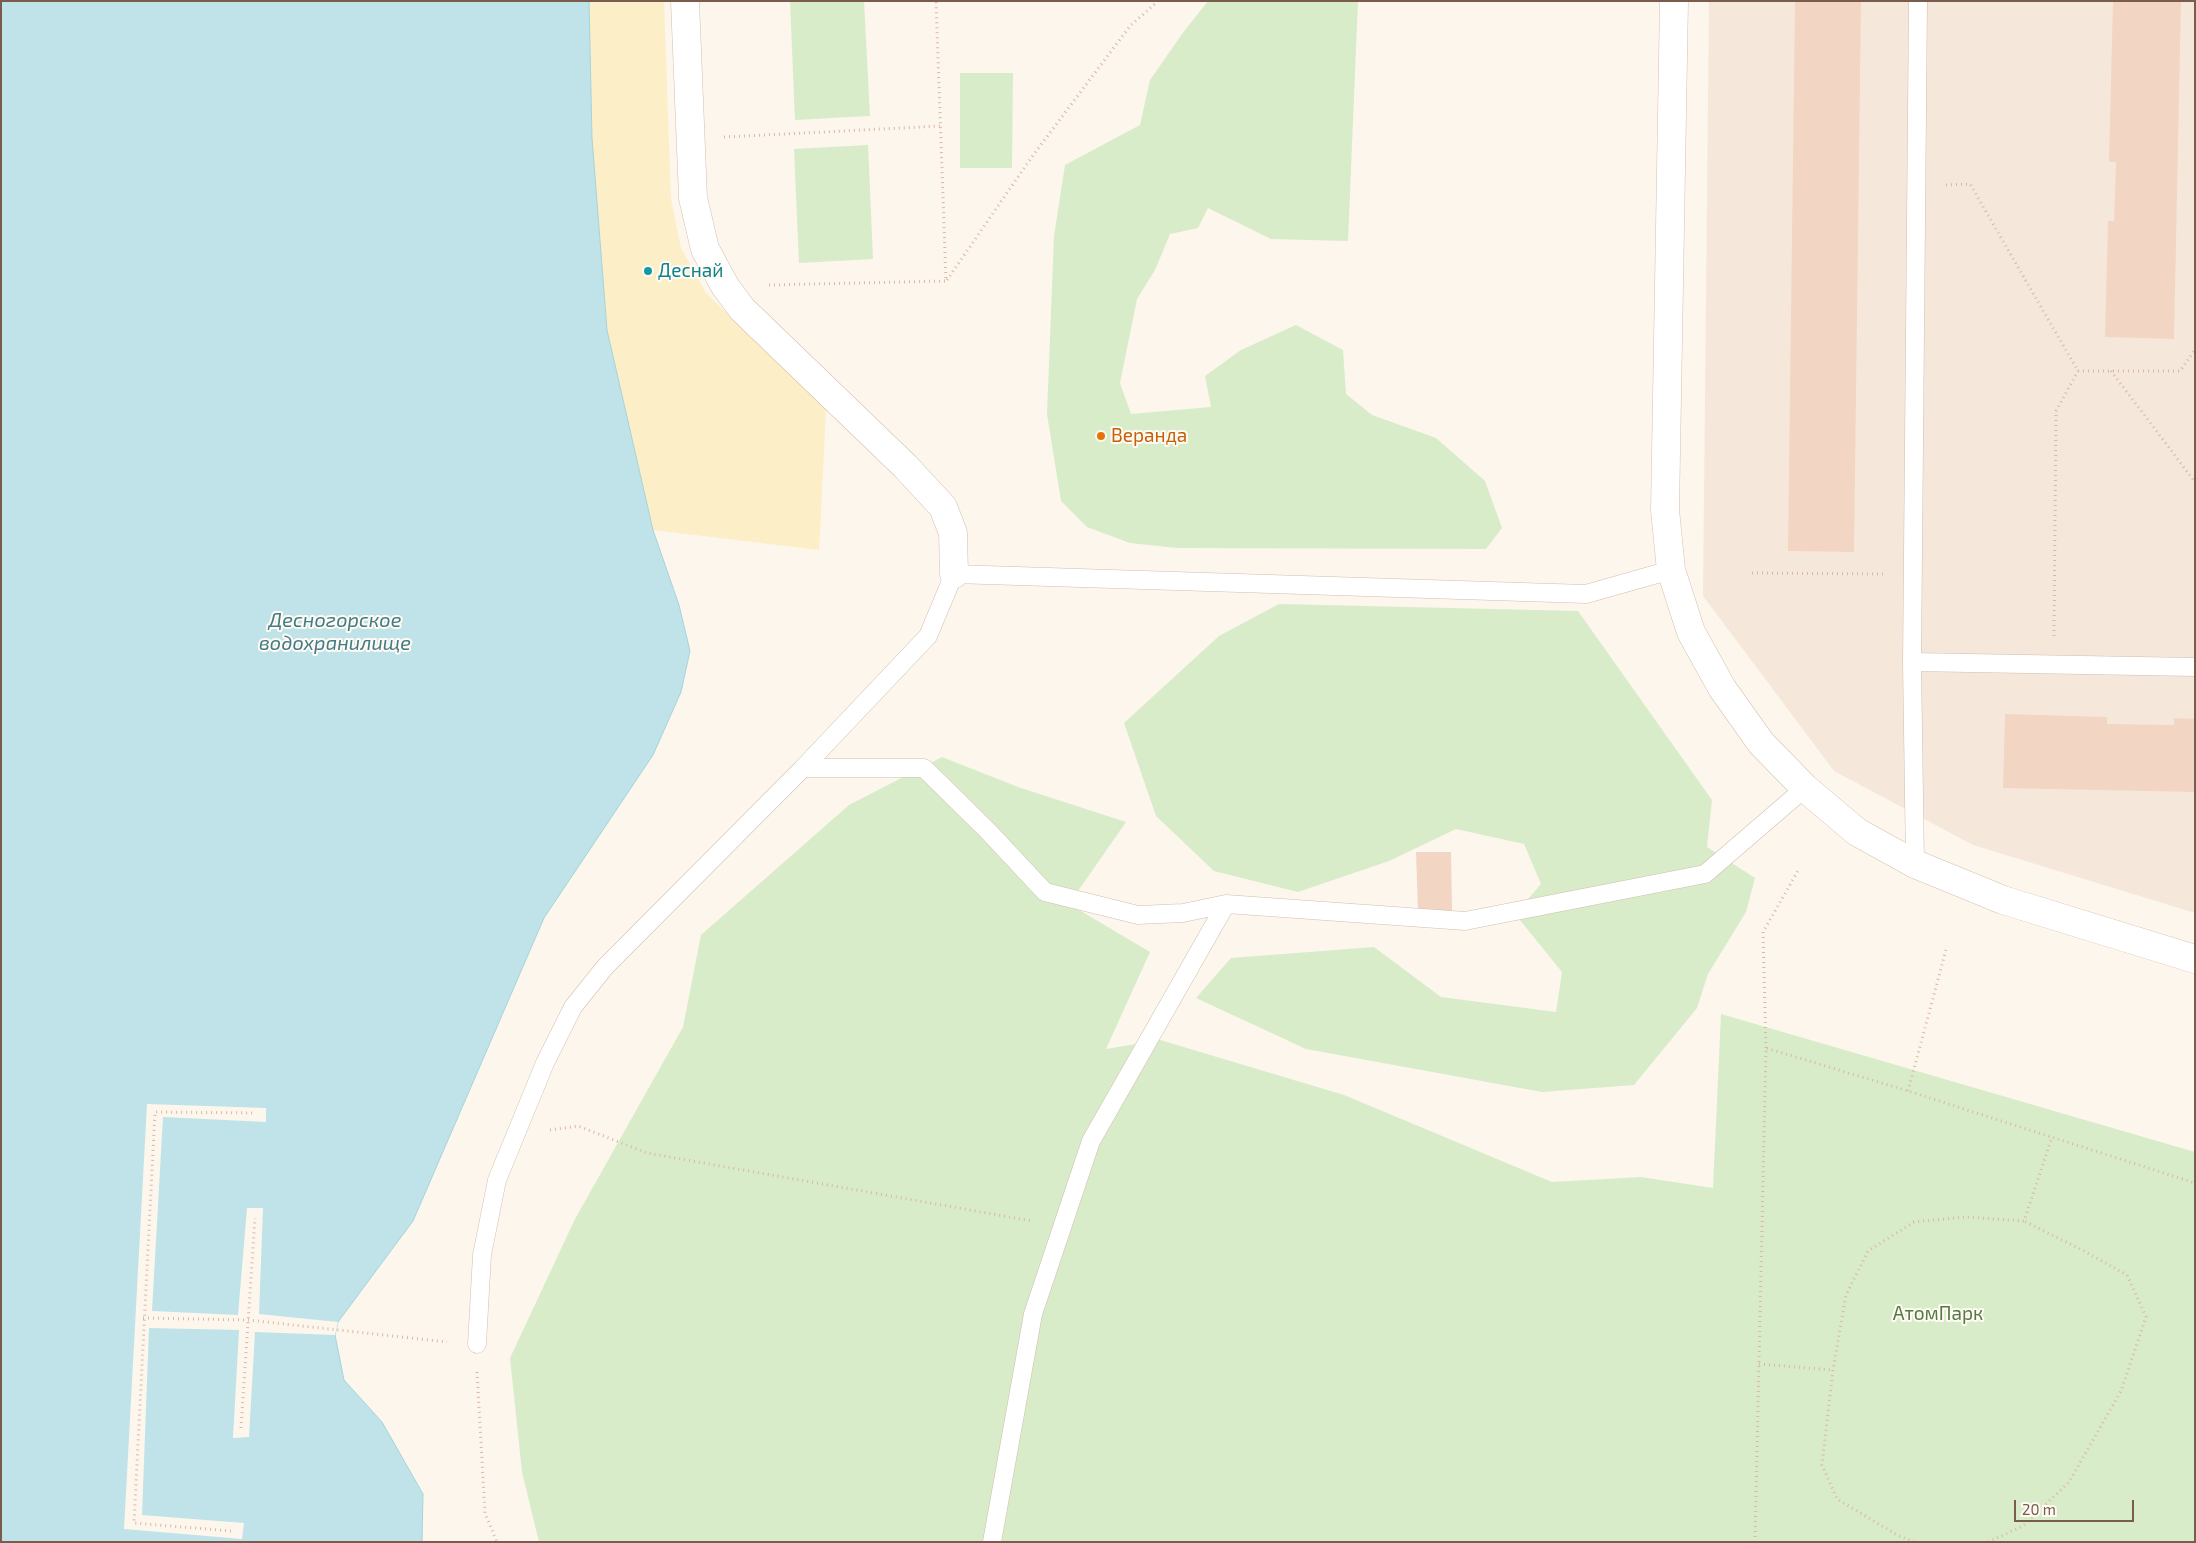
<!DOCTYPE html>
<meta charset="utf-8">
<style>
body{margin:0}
#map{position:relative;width:2196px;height:1543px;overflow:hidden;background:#fdf6ec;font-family:"Exo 2",sans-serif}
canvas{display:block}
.frame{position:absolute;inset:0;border:2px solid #7a5c4d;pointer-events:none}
.scale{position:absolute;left:2014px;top:1500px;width:120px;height:22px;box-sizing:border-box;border:2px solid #7a5c4d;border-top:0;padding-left:6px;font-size:15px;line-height:18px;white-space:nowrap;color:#7a5c4d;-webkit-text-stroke:4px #fffaf3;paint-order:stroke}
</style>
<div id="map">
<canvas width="2196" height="1543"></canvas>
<div class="frame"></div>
<div class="scale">20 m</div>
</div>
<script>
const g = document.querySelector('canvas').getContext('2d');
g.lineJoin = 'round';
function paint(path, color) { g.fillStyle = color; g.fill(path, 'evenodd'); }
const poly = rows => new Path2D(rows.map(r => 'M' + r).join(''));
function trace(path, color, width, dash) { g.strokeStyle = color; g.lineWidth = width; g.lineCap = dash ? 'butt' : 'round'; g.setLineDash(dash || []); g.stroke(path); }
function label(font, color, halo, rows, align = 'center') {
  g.font = font + ' "Exo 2",sans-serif'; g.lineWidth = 4; g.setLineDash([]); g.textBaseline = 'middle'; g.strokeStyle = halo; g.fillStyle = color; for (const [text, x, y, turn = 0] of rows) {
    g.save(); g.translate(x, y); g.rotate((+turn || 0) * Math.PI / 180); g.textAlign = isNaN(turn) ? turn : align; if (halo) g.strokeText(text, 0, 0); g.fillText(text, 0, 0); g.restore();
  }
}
const residential = poly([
 [1709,1,2195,1,2195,913,1973,845,1834,771,1703,596]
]);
const green = poly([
 [790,1,864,1,870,116,795,120],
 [1208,1,1358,1,1348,241,1271,239,1208,208,1198,228,1170,234,1155,270,1137,299,1120,383,1131,414,1211,407,1205,376,1241,350,1296,325,1343,350,1346,394,1372,415,1436,438,1485,481,1502,528,1486,549,1177,548,1130,543,1087,527,1061,501,1047,414,1054,236,1065,165,1140,125,1150,80,1182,34],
 [960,73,1013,73,1012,168,960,168],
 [868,145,873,259,799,263,794,149],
 [1279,604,1578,611,1712,800,1707,847,1755,878,1746,912,1708,974,1697,1008,1634,1085,1542,1092,1306,1049,1196,998,1231,958,1374,947,1441,997,1556,1012,1562,972,1515,914,1541,884,1524,844,1456,829,1389,861,1298,892,1214,871,1156,816,1124,723,1219,636],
 [942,757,1018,787,1126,822,1069,904,1150,952,1106,1049,1160,1040,1344,1095,1552,1182,1641,1177,1713,1188,1721,1014,2195,1152,2195,1542,539,1542,522,1472,510,1358,575,1219,683,1027,701,935,849,805]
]);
const sand = poly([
 [589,1,664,1,671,199,681,248,706,293,826,409,819,550,653,530,607,330,592,138]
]);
const water = poly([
 [1,1,589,1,592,138,607,330,653,530,679,605,690,651,681,692,653,755,544,918,413,1221,338,1322,335,1335,344,1380,382,1422,423,1494,422,1542,1,1542,1,1]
]);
const pier = poly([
 [147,1104,266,1108,266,1122,163,1117,152,1311,238,1315,247,1208,263,1208,259,1314,338,1322,335,1335,255,1332,249,1437,233,1438,239,1330,149,1328,142,1515,244,1523,242,1539,124,1529]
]);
const building = poly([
 [1795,1,1861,1,1854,552,1788,551],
 [2113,1,2181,1,2174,339,2105,337,2108,221,2114,221,2116,162,2109,162],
 [2005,714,2107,717,2107,724,2174,725,2174,718,2195,719,2195,792,2003,788],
 [1416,852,1451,852,1452,911,1418,911]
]);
const path = poly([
 [724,137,941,126],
 [1946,185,1970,184,2078,371],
 [947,280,1031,158,1130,26,1158,1],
 [769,285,946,281,936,1],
 [2078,371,2180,371,2195,350],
 [2111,371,2195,482],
 [1752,573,1883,574],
 [2054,636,2056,411,2078,371],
 [1766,1048,1763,932,1799,869],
 [1908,1091,1947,946],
 [550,1130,578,1126,647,1153,1032,1221],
 [143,1318,248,1320,447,1342],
 [1759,1364,1833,1370],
 [477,1372,485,1513,497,1542],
 [241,1428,255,1218],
 [231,1531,134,1523,155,1112,255,1113],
 [1755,1542,1766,1048,1908,1091,2195,1183],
 [1914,1542,1897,1535,1837,1499,1822,1465,1833,1370,1846,1295,1868,1251,1914,1222,1965,1217,2024,1221,2052,1137],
 [1988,1542,2023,1526,2069,1482,2121,1391,2146,1317,2127,1275,2084,1251,2024,1221]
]);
const lane = poly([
 [1912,662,2195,667],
 [803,768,924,768,988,831,1045,892,1138,915,1183,913,1226,904,1465,921,1705,874,1805,788],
 [1915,864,1912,662,1918,1],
 [477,1344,482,1255,497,1180,545,1063,573,1007,605,967,803,768,928,636,954,574,1586,594,1671,570],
 [992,1542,1033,1314,1091,1141,1226,904]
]);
const street = poly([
 [685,1,693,198,705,249,725,286,742,309,905,466,943,507,953,533,954,574]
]);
const secondary = poly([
 [1674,1,1665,510,1671,570,1691,632,1722,688,1761,743,1805,788,1857,832,1915,864,2003,900,2195,959]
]);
const markers = [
 [648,271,5,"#0f9aa8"],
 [1101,436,5,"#e8710a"]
];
const cultureNames = [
 ["Деснай",658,271]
];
const foodNames = [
 ["Веранда",1111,436]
];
const parkNames = [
 ["АтомПарк",1938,1314]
];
const waterNames = [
 ["Десногорское",335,620],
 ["водохранилище",335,643]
];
paint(residential, '#f5e8da');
paint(green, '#d8ecc9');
paint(sand, '#fcefc7');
paint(water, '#bfe3e8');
trace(water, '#a5d3da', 1);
paint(pier, '#fdf6ec');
paint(building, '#f3d5c3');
trace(lane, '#d1beb0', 19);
trace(street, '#d1beb0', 29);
trace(secondary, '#d6c0b0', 29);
trace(path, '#d9b8a5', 3, [1, 4]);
trace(lane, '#fff', 18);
trace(street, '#fff', 28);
trace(secondary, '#fff', 28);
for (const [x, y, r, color] of markers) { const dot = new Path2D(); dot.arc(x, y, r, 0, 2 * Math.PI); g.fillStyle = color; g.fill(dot); trace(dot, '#fffaf3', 2); }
label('19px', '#0d838f', '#fffaf3', cultureNames, 'left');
label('19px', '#c56008', '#fffaf3', foodNames, 'left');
label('19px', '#537a41', '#fffaf3', parkNames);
label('italic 20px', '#437c86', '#fffaf3', waterNames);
</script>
